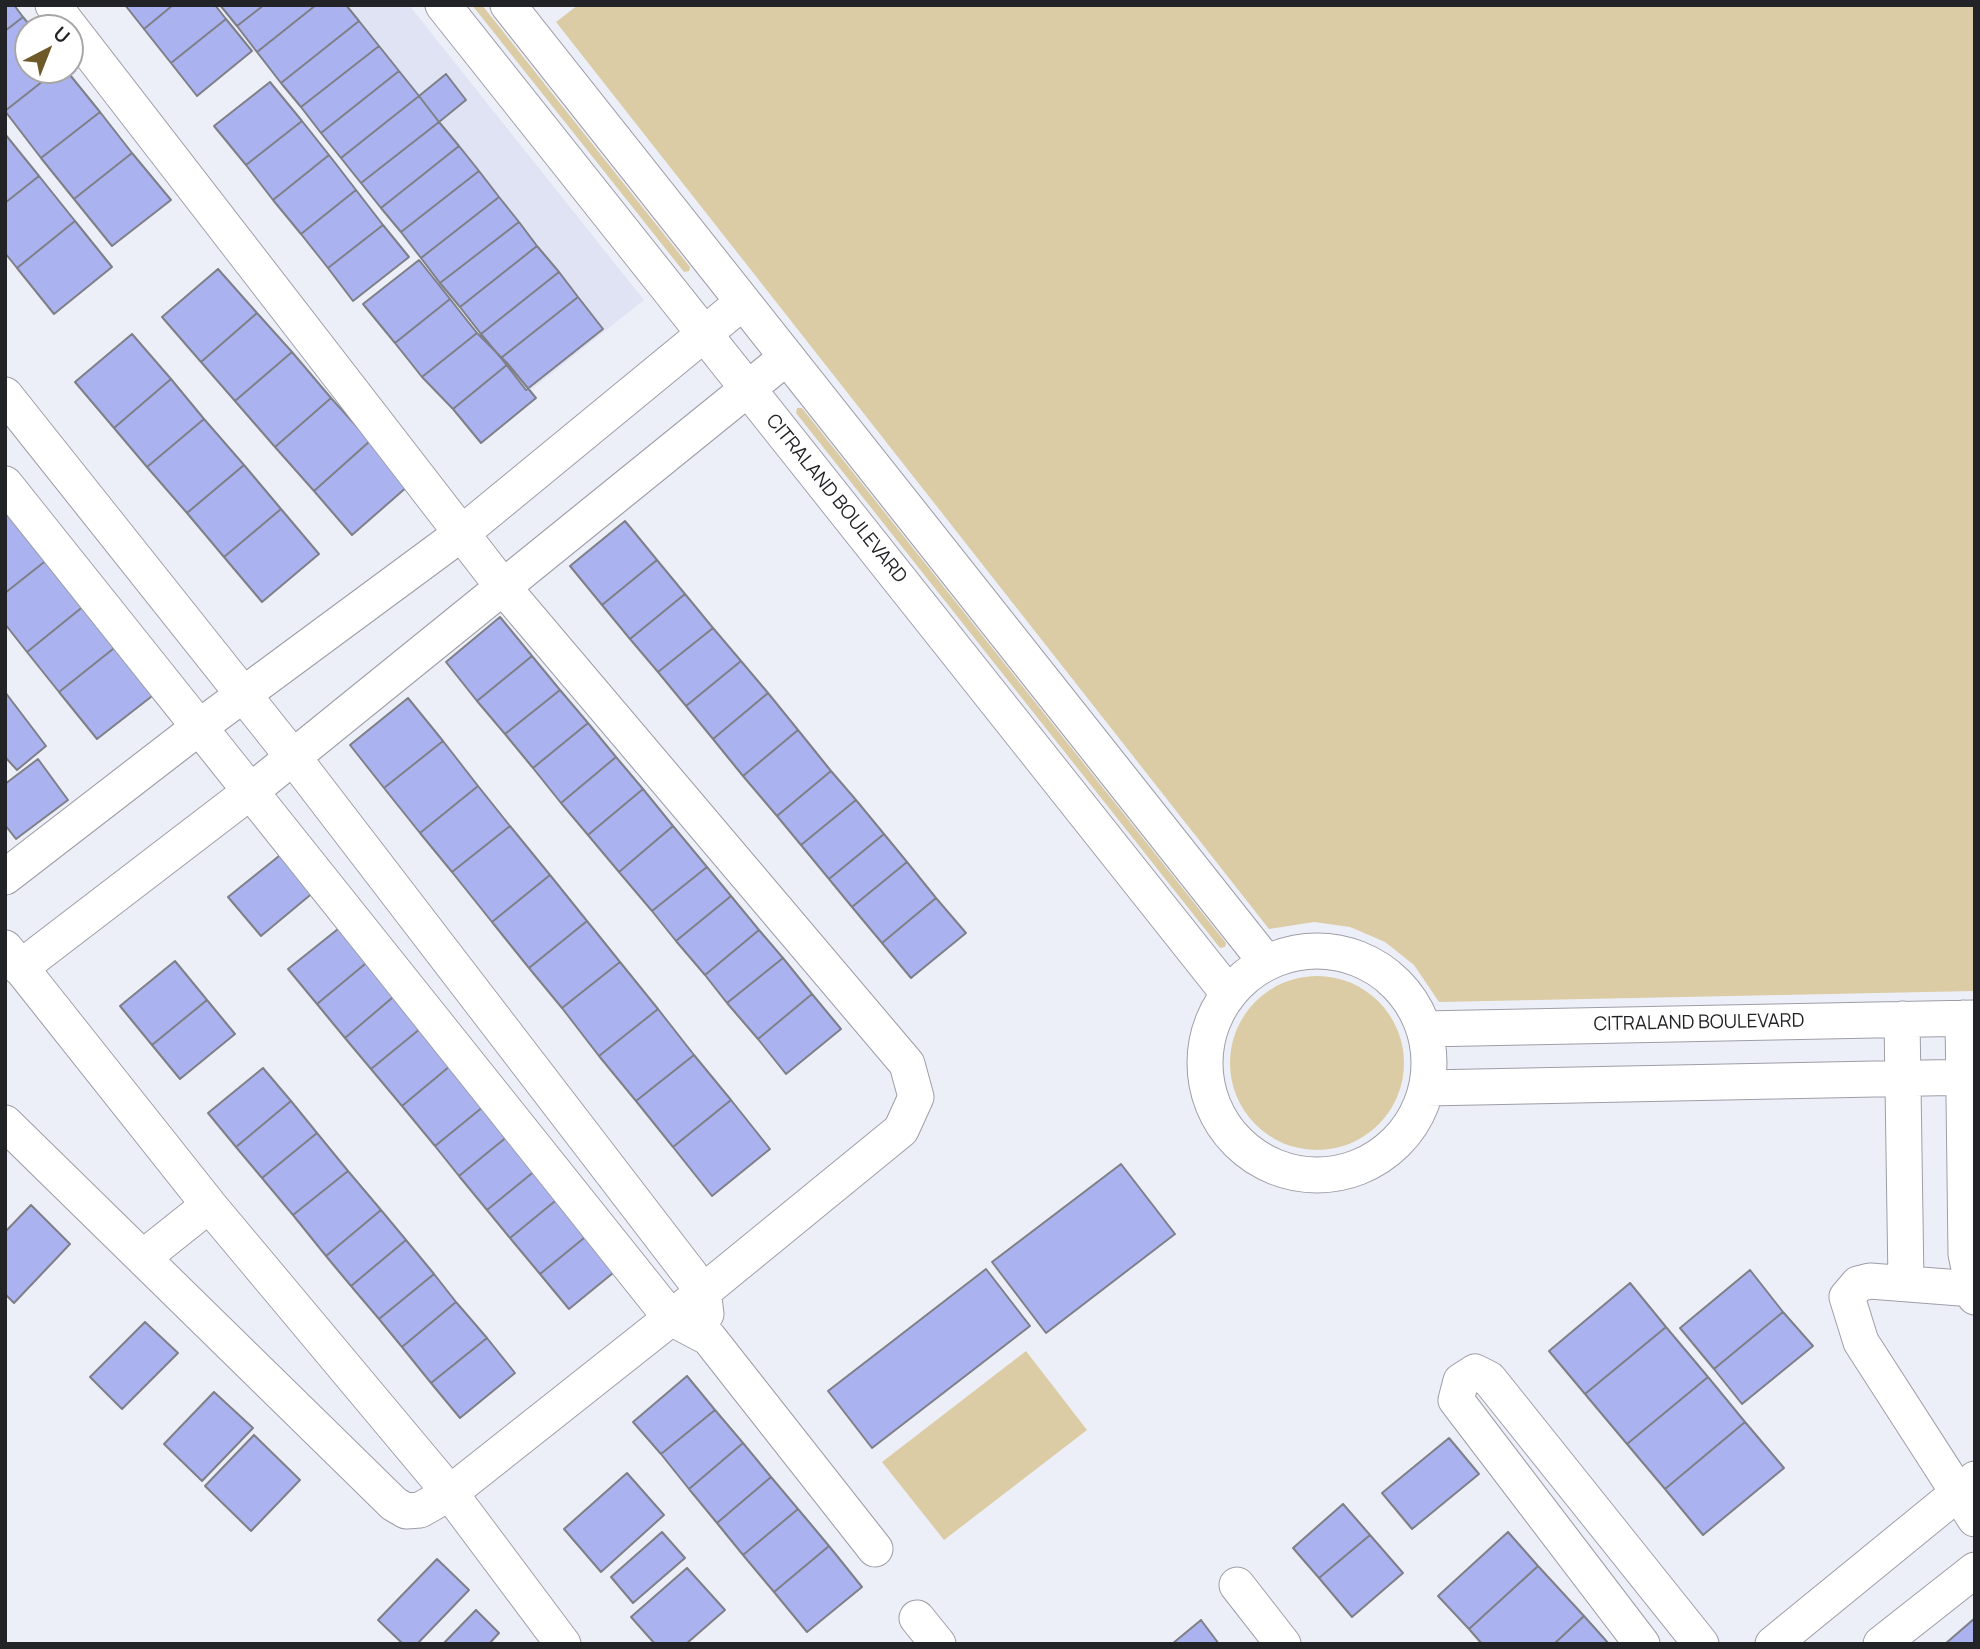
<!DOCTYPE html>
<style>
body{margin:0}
#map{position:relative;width:1980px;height:1649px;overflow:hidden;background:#edeff8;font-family:Manrope,sans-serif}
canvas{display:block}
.frame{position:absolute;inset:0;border:7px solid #222326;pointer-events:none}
.north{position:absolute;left:14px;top:14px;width:70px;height:70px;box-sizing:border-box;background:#fff;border:2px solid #a7a7a8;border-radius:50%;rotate:42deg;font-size:19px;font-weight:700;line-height:28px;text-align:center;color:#222326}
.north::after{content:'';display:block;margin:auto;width:24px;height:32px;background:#6d5a28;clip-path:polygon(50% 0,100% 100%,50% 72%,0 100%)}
</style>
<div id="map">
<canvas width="1980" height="1649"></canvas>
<div class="frame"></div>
<div class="north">U</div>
</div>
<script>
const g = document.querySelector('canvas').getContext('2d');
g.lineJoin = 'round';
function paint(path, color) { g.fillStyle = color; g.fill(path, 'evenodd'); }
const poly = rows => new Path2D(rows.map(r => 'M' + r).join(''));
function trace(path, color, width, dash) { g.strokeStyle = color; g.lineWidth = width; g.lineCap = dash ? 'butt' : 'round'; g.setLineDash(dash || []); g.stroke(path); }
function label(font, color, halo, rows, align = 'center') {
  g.font = font + ' Manrope,sans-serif'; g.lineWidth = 7; g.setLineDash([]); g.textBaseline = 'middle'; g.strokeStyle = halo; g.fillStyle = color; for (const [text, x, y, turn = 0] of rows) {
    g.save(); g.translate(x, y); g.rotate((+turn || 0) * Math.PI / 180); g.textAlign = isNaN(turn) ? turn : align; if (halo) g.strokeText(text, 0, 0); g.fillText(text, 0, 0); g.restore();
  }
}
const built = poly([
 [218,5,409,5,644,300,527,393]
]);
const green = poly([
 [472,5,482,5,690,267,689,271,684,272],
 [578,5,1975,5,1975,991,1439,1002,1414,965,1385,942,1350,927,1314,922,1269,929,556,22],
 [797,408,802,408,1226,943,1225,947,1220,948,796,413],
 '1230 1063a87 87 0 1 1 174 0a87 87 0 1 1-174 0Z',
 [1026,1351,1087,1430,944,1540,882,1462]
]);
const building = poly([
 [5,5,14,5,23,17,5,31,5,5],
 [125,5,173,5,144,29,125,5],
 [173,5,215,5,226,19,171,63,144,29,173,5],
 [220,5,264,5,237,26,220,5],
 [264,5,316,5,257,52,237,26,264,5],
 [316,5,346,5,359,21,281,83,257,52,316,5],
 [23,17,32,28,28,28,28,70,57,70,5,111,5,31,23,17],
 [226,19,252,51,197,96,171,63,226,19],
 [359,21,379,46,301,107,281,83,359,21],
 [379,46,399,71,321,133,301,107,379,46],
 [57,70,66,70,100,112,41,158,5,111,57,70],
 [399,71,419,96,341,158,321,133,399,71],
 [446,74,466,100,439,122,419,96,446,74],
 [270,82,302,121,246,165,214,126,270,82],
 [419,96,439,122,361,183,341,158,419,96],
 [100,112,132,153,74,199,41,158,100,112],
 [302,121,329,155,273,200,246,165,302,121],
 [439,122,459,146,381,208,361,183,439,122],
 [5,134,39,176,5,203,5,134],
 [459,146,479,171,401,232,381,208,459,146],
 [132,153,171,200,112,246,74,199,132,153],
 [329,155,356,190,301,234,273,200,329,155],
 [479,171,499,197,421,258,401,232,479,171],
 [39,176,75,221,17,268,5,253,5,203,39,176],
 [356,190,383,225,328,268,301,234,356,190],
 [499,197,519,222,440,283,421,258,499,197],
 [75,221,112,267,54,314,17,268,75,221],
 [519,222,537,246,460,307,440,283,519,222],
 [383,225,409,257,353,301,328,268,383,225],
 [537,246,559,272,481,334,460,307,537,246],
 [419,260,450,299,395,343,363,304,419,260],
 [218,269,257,313,201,362,162,317,218,269],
 [559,272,578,297,501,358,481,334,559,272],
 [578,297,603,329,526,390,501,358,578,297],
 [450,299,477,333,422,377,395,343,450,299],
 [257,313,292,352,235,401,201,362,257,313],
 [477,333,508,364,453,409,422,377,477,333],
 [132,334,171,379,114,428,75,382,132,334],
 [292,352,331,398,275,447,235,401,292,352],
 [508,364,536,398,481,443,453,409,508,364],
 [171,379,204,419,147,467,114,428,171,379],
 [331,398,370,441,314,491,275,447,331,398],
 [204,419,244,465,187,513,147,467,204,419],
 [370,441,408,486,352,535,314,491,370,441],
 [244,465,281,509,224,557,187,513,244,465],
 [281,509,319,554,262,602,224,557,281,509],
 [9,510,48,559,5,593,5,513,9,510],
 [625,521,657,560,602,605,570,566,625,521],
 [48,559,85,605,27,652,5,624,5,593,48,559],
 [657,560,685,594,630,639,602,605,657,560],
 [685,594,713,628,658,672,630,639,685,594],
 [85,605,118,645,59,692,27,652,85,605],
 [500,617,532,656,477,701,446,662,500,617],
 [713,628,741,661,686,706,658,672,713,628],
 [118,645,156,693,97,739,59,692,118,645],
 [532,656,560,690,505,734,477,701,532,656],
 [741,661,768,693,713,739,686,706,741,661],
 [560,690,588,723,533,768,505,734,560,690],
 [5,692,46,746,17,770,5,757,5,692],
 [768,693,798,730,743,776,713,739,768,693],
 [408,698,443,741,384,788,350,745,408,698],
 [588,723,616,757,561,803,533,768,588,723],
 [798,730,831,771,777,816,743,776,798,730],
 [443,741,478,786,420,833,384,788,443,741],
 [616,757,643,789,588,835,561,803,616,757],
 [38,759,68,800,16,839,5,825,5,784,38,759],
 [831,771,856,800,801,845,777,816,831,771],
 [478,786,510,826,452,872,420,833,478,786],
 [643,789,673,826,619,872,588,835,643,789],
 [856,800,884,834,829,879,801,845,856,800],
 [510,826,550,875,492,922,452,872,510,826],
 [673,826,707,867,652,911,619,872,673,826],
 [884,834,907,862,852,907,829,879,884,834],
 [284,852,315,891,261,936,228,897,284,852],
 [907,862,936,898,882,943,852,907,907,862],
 [707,867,731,896,676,941,652,911,707,867],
 [550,875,587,921,529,968,492,922,550,875],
 [731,896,759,930,705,975,676,941,731,896],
 [936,898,966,933,911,978,882,943,936,898],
 [587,921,620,962,562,1008,529,968,587,921],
 [343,925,371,959,317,1004,288,969,343,925],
 [759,930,783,958,727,1003,705,975,759,930],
 [783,958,812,994,758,1039,727,1003,783,958],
 [371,959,399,992,345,1038,317,1004,371,959],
 [175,961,207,1000,152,1045,120,1006,175,961],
 [620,962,658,1009,599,1056,562,1008,620,962],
 [399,992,426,1024,371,1069,345,1038,399,992],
 [812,994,841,1029,786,1074,758,1039,812,994],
 [207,1000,235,1034,180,1079,152,1045,207,1000],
 [658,1009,694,1055,636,1101,599,1056,658,1009],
 [426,1024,456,1061,402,1106,371,1069,426,1024],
 [694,1055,731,1100,673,1147,636,1101,694,1055],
 [456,1061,489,1102,435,1146,402,1106,456,1061],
 [263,1068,291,1101,236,1147,208,1113,263,1068],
 [731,1100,770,1149,712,1196,673,1147,731,1100],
 [291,1101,317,1133,262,1178,236,1147,291,1101],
 [489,1102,514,1131,459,1176,435,1146,489,1102],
 [514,1131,542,1165,487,1210,459,1176,514,1131],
 [317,1133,348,1171,293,1215,262,1178,317,1133],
 [1121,1164,1175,1234,1046,1333,992,1262,1121,1164],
 [542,1165,565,1193,510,1238,487,1210,542,1165],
 [348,1171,381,1210,326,1256,293,1215,348,1171],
 [565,1193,595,1229,540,1274,510,1238,565,1193],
 [31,1205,70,1244,14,1303,5,1294,5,1232,31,1205],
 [381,1210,406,1240,351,1286,326,1256,381,1210],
 [595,1229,624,1264,569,1309,540,1274,595,1229],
 [406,1240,434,1274,379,1319,351,1286,406,1240],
 [986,1269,1030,1326,872,1448,828,1391,986,1269],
 [1750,1270,1783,1312,1714,1369,1680,1328,1750,1270],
 [434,1274,456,1302,402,1347,379,1319,434,1274],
 [1630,1283,1666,1327,1585,1394,1549,1351,1630,1283],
 [456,1302,487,1338,431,1383,402,1347,456,1302],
 [1783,1312,1813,1346,1742,1404,1714,1369,1783,1312],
 [145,1322,178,1353,122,1409,90,1377,145,1322],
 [1666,1327,1708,1377,1627,1444,1585,1394,1666,1327],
 [487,1338,515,1373,460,1418,431,1383,487,1338],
 [687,1376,715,1410,661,1454,633,1422,687,1376],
 [1708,1377,1745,1422,1665,1489,1627,1444,1708,1377],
 [214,1392,253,1428,202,1481,164,1444,214,1392],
 [715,1410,743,1443,689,1489,661,1454,715,1410],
 [1745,1422,1784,1468,1703,1535,1665,1489,1745,1422],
 [254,1435,300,1480,251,1531,205,1486,254,1435],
 [1449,1438,1479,1474,1412,1529,1382,1493,1449,1438],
 [743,1443,771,1477,717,1523,689,1489,743,1443],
 [627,1473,664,1515,601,1572,564,1529,627,1473],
 [771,1477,798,1509,743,1555,717,1523,771,1477],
 [1343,1504,1370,1535,1319,1578,1293,1548,1343,1504],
 [798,1509,829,1546,774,1592,743,1555,798,1509],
 [662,1532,685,1558,633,1603,611,1577,662,1532],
 [1508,1532,1538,1566,1469,1629,1438,1596,1508,1532],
 [1370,1535,1403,1573,1352,1617,1319,1578,1370,1535],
 [829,1546,862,1587,807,1632,774,1592,829,1546],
 [437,1559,469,1590,417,1644,403,1644,378,1620,437,1559],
 [1538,1566,1584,1616,1554,1644,1482,1644,1469,1629,1538,1566],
 [687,1568,725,1610,686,1644,655,1644,631,1617,687,1568],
 [476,1610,499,1633,489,1644,443,1644,476,1610],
 [1584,1616,1609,1644,1554,1644,1584,1616],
 [1975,1618,1975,1644,1945,1644,1975,1618],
 [1201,1620,1219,1644,1172,1644,1201,1620]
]);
const street = poly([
 [443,5,1228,993],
 [508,5,1266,962],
 [5,395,293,757,703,1291,706,1314],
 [5,484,671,1318,709,1338,875,1549],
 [5,877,198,728,462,533,743,302],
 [5,948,209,1205,450,1493,671,1318,901,1130,916,1097,907,1064,503,587,53,5],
 '1205 1063a112 112 0 1 1 224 0a112 112 0 1 1-224 0Z',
 [20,968,251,791,787,357],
 [1963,1018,1966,1254,1975,1297],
 [1902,1019,1906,1283],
 [1424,1029,1975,1018],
 [1427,1088,1975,1077],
 [5,1123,394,1504,406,1511,420,1510,450,1493,563,1644],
 [145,1256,209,1205],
 [1973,1289,1870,1281,1858,1284,1847,1297,1861,1342,1975,1519],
 [1237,1585,1283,1644],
 [917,1618,938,1644],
 [1642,1644,1456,1400,1461,1381,1475,1372,1489,1379,1701,1644],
 [1773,1644,1975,1479],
 [1881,1644,1975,1570]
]);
const streetNames = [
 ["CITRALAND BOULEVARD",836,499,51],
 ["CITRALAND BOULEVARD",1699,1023,-1]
];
paint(built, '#e0e3f4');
paint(green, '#dbcca5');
paint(building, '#aab3ef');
trace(building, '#7e7f87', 2);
trace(street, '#9d9ea7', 37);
trace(street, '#fff', 35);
label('19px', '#222326', '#fff', streetNames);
</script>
